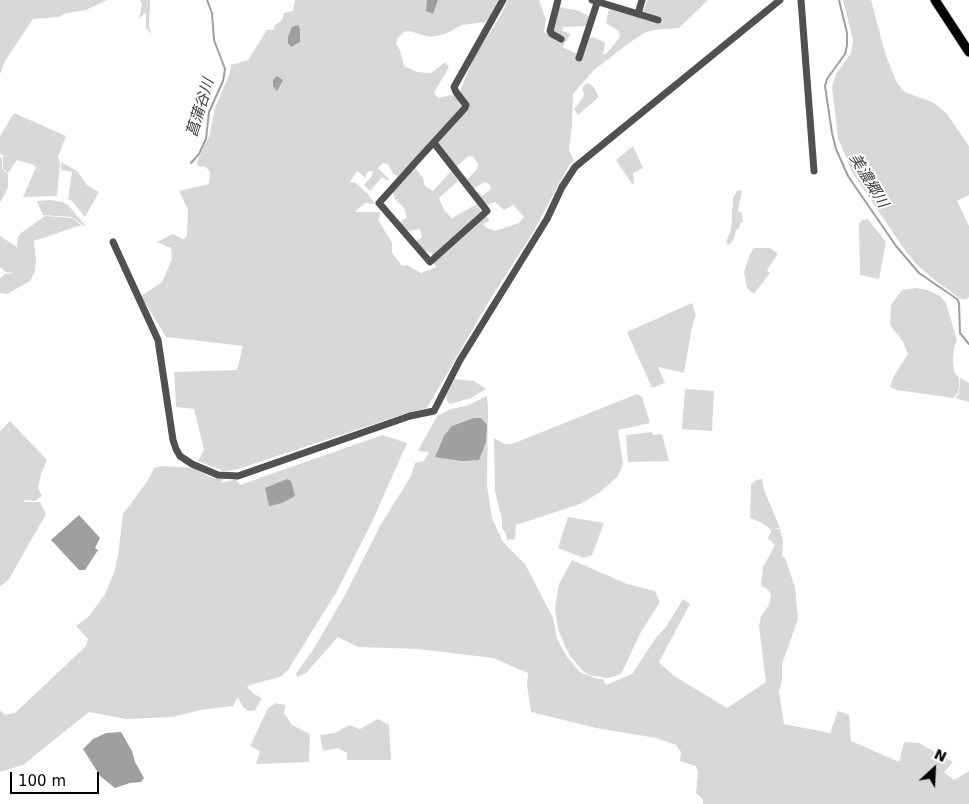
<!DOCTYPE html>
<meta charset="utf-8">
<style>
body{margin:0}
#map{position:relative;width:969px;height:804px;overflow:hidden;background:#fff;font-family:"DejaVu Sans",sans-serif}
canvas{display:block}
.north{position:absolute;left:909px;top:744px;width:50px;height:50px;-webkit-text-stroke:4px #fff;paint-order:stroke;rotate:25deg;font-size:14px;font-weight:700;line-height:20px;text-align:center;color:#000}
.north::after{content:'';display:block;margin:auto;width:18px;height:22px;background:#000;clip-path:polygon(50% 0,100% 100%,50% 72%,0 100%)}
.scale{position:absolute;left:10px;top:772px;width:89px;height:22px;box-sizing:border-box;border:2px solid #000;border-top:0;padding-left:6px;font-size:15px;line-height:18px;white-space:nowrap;color:#000;-webkit-text-stroke:4px #fff;paint-order:stroke}
</style>
<div id="map">
<canvas width="969" height="804"></canvas>
<div class="north">N</div>
<div class="scale">100 m</div>
</div>
<script>
const g = document.querySelector('canvas').getContext('2d');
g.lineJoin = 'round';
function paint(path, color) { g.fillStyle = color; g.fill(path, 'evenodd'); }
const poly = rows => new Path2D(rows.map(r => 'M' + r).join(''));
function trace(path, color, width, dash) { g.strokeStyle = color; g.lineWidth = width; g.lineCap = dash ? 'butt' : 'round'; g.setLineDash(dash || []); g.stroke(path); }
function label(font, color, halo, rows, align = 'center') {
  g.font = font + ' "DejaVu Sans","Noto Sans JP",sans-serif'; g.lineWidth = 4; g.setLineDash([]); g.textBaseline = 'middle'; g.strokeStyle = halo; g.fillStyle = color; for (const [text, x, y, turn = 0] of rows) {
    g.save(); g.translate(x, y); g.rotate((+turn || 0) * Math.PI / 180); g.textAlign = isNaN(turn) ? turn : align; if (halo) g.strokeText(text, 0, 0); g.fillText(text, 0, 0); g.restore();
  }
}
const green = poly([
 [0,0,107,0,86,10,66,13,59,17,33,19,5,61,0,74],
 [140,0,150,0,149,28,152,34,146,28,146,12,139,19,142,5],
 [295,0,499,0,489,19,485,22,462,25,445,34,430,37,409,31,404,32,397,39,396,44,400,50,404,66,417,72,431,73,445,62,449,67,434,93,438,98,451,95,458,96,474,57,501,15,508,0,539,0,546,20,544,32,554,38,552,31,559,7,579,11,590,17,587,26,564,27,562,31,571,34,562,47,578,54,587,39,592,37,605,42,603,55,607,53,620,37,619,31,606,23,609,8,642,13,648,0,708,0,679,28,653,30,644,33,629,43,594,70,573,94,572,125,569,150,574,161,569,165,532,234,489,301,427,408,404,414,235,470,223,471,198,461,204,450,194,409,176,407,174,372,237,370,243,346,166,337,141,296,162,282,172,259,171,248,157,242,173,234,183,239,187,236,188,210,179,191,209,184,210,172,206,167,198,166,197,161,209,137,215,108,230,73,231,65,248,60,267,30,274,30,275,25,282,20,284,13,293,11],
 [434,139,463,175,457,166,469,156,473,157,478,164,477,169,466,181,473,189,485,182,490,185,491,189,482,196,479,192,474,193,484,206,495,202,504,210,513,205,524,217,519,223,495,231,487,228,483,224,490,220,481,212,477,204,452,218,444,210,439,198,458,181,451,171,433,191,425,186,423,178,415,167,392,191,395,199,404,208,407,217,400,222,407,231,420,229,422,237,415,242,424,251,432,253,433,262,436,267,421,273,407,265,402,266,392,253,392,243,378,219,381,214,380,212,355,212,365,203,375,204,367,193,356,183,350,182,357,171,366,178,366,174,369,171,373,171,372,176,364,185,370,191,382,177,388,181,389,179,378,168,383,163,388,164,393,174,398,176],
 [843,0,871,0,885,53,897,83,905,92,934,103,947,114,969,146,969,195,957,201,969,226,969,297,966,299,961,299,936,281,916,264,904,249,852,172,838,138,832,87,836,74,851,53,853,40],
 [587,83,593,86,599,97,578,115,574,109,582,99,584,94,582,88],
 [14,113,66,136,58,157,60,163,57,196,23,197,36,167,34,165,17,160,8,173,3,169,3,156,0,154,0,136],
 [633,146,643,168,633,173,634,183,632,184,616,160],
 [0,157,2,158,2,169,8,174,8,188,0,203],
 [61,162,77,171,87,185,99,192,85,217,72,201,68,199,72,172,61,170],
 [742,190,738,211,742,213,743,222,741,222,739,228,736,230,734,239,729,245,726,242,731,230,733,198,737,191],
 [51,200,62,202,68,205,85,225,84,226,72,217,43,215,37,201],
 [45,216,72,218,81,225,34,241,36,259,35,271,30,281,7,294,0,293,0,278,5,274,14,273,6,272,0,267,0,236,17,247,18,237,21,233],
 [868,219,886,242,879,279,860,275,859,224,862,220],
 [754,248,770,248,778,254,767,270,770,273,754,294,747,288,744,272,750,254],
 [916,288,927,290,940,296,946,303,957,341,954,347,953,360,954,372,959,378,959,388,958,393,953,398,897,390,890,387,894,376,908,354,903,342,890,325,891,305,902,290],
 [692,303,696,315,692,327,684,373,658,367,665,383,652,388,627,332],
 [960,378,969,383,969,402,955,398,959,394],
 [455,379,474,381,486,389,471,398,450,404,447,401,446,395],
 [685,389,714,391,712,431,682,429],
 [637,394,642,397,650,423,618,430,623,464,618,476,599,493,580,504,516,525,515,539,507,540,506,534,502,528,502,519,495,492,494,438,504,444,512,444],
 [487,396,488,409,487,486,492,518,503,542,525,564,553,618,557,639,567,657,581,673,598,679,603,679,606,685,632,674,655,639,666,627,683,599,690,604,659,662,674,676,727,708,766,682,759,626,761,616,769,605,771,594,766,588,761,586,763,567,775,545,768,538,772,529,771,530,762,523,750,518,751,484,756,480,762,479,764,490,780,528,773,528,780,529,783,542,782,556,785,558,795,587,798,619,782,664,782,680,779,692,784,724,830,733,838,711,849,715,851,741,899,762,904,742,919,743,953,762,944,772,954,780,969,771,969,804,703,804,703,800,696,793,698,772,696,766,680,761,681,752,676,745,656,738,596,728,531,712,527,685,528,673,493,658,418,649,358,647,338,637,306,673,298,677,296,675,297,672,313,650,345,595,380,526,411,476,415,463,424,461,429,452,418,451,437,416,451,409,466,406],
 [10,421,47,460,41,474,38,488,42,496,35,501,25,500,23,502,40,502,46,514,9,579,0,587,0,431],
 [652,432,653,435,662,434,669,461,628,462,626,435],
 [382,435,407,443,371,524,337,591,288,670,280,677,250,685,247,687,254,694,262,698,255,710,249,711,243,707,238,697,233,706,200,710,173,717,126,719,89,712,23,765,0,772,0,710,5,715,15,713,86,646,88,639,76,626,88,617,104,596,114,573,118,556,123,514,148,480,154,468,161,466,194,468,212,478,223,479,221,483,236,479,240,485],
 [568,517,604,523,592,555,584,558,558,548],
 [572,560,627,584,655,591,660,602,641,632,622,672,619,675,607,678,589,675,583,671,570,656,565,646,558,629,555,608,559,584],
 [276,703,285,705,284,713,292,725,310,734,309,762,256,764,260,751,250,746,268,708],
 [378,719,389,725,391,760,347,760,347,753,338,748,323,751,320,735,335,733,349,725,360,729]
]);
const water = poly([
 [427,0,438,0,433,14,426,11],
 [298,25,300,29,300,42,291,47,288,43,288,37,292,27],
 [277,76,283,80,277,91,273,86,273,80],
 [474,418,481,418,487,425,486,442,479,460,462,461,435,457,444,436,452,426],
 [287,479,291,481,295,496,282,503,269,506,265,488],
 [79,515,100,538,95,548,98,550,85,570,79,570,51,540],
 [121,732,132,751,135,762,144,778,141,782,130,783,115,788,100,776,83,749,93,739,106,733]
]);
const stream = poly([
 [839,0,847,33,847,45,845,54,827,79,825,86,832,133,836,149,848,176,896,246,919,273,957,299,959,303,960,333,969,344],
 [191,163,199,154,206,139,209,112,223,81,225,69,214,40,212,13,207,0]
]);
const minor = poly([
 [558,0,550,31,552,34,561,39],
 [592,0,658,20],
 [801,0,814,171],
 [638,14,642,0],
 [579,58,598,0],
 [434,143,487,211,430,262,379,203,414,164,465,108,466,105,456,92,454,87,503,0],
 [113,242,158,340,173,440,176,449,180,456,192,464,218,475,238,476,410,416,434,411,460,360,547,219,562,187,575,167,780,0]
]);
const major = poly([
 [935,0,969,52]
]);
const waterNames = [
 ["菖蒲谷川",201,108,-73],
 ["美濃郷川",868,181,59]
];
paint(green, '#d8d8d8');
paint(water, '#9f9f9f');
trace(stream, '#9f9f9f', 2);
trace(major, '#dbdbdb', 11);
trace(minor, '#515151', 7);
trace(major, '#000', 9);
label('italic 15px', '#404040', '#fff', waterNames);
</script>
